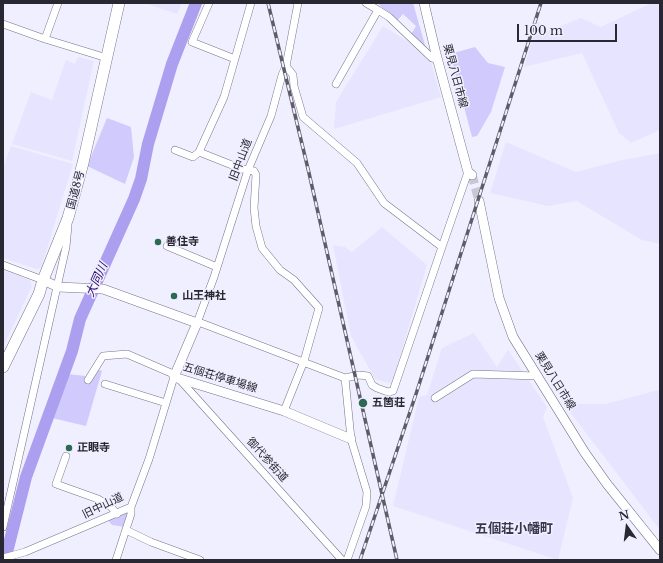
<!DOCTYPE html>
<meta charset="utf-8">
<style>
body{margin:0}
#map{position:relative;width:663px;height:563px;overflow:hidden;background:#f0efff;font-family:"Libre Baskerville",serif}
canvas{display:block}
.frame{position:absolute;inset:0;border:4px solid #292731;pointer-events:none}
.north{position:absolute;left:607px;top:507px;width:40px;height:40px;-webkit-text-stroke:3px #f0efff;paint-order:stroke;rotate:346deg;font-size:11px;font-weight:700;line-height:16px;text-align:center;color:#292731}
.north::after{content:'';display:block;margin:auto;width:14px;height:18px;background:#292731;clip-path:polygon(50% 0,100% 100%,50% 72%,0 100%)}
.scale{position:absolute;left:517px;top:24px;width:100px;height:18px;box-sizing:border-box;border:2px solid #292731;border-top:0;padding-left:5px;font-size:12px;line-height:14px;white-space:nowrap;color:#292731;-webkit-text-stroke:3px #f0efff;paint-order:stroke}
</style>
<div id="map">
<canvas width="663" height="563"></canvas>
<div class="frame"></div>
<div class="north">N</div>
<div class="scale">100 m</div>
</div>
<script>
const g = document.querySelector('canvas').getContext('2d');
g.lineJoin = 'round';
function paint(path, color) { g.fillStyle = color; g.fill(path, 'evenodd'); }
const poly = rows => new Path2D(rows.map(r => 'M' + r).join(''));
function trace(path, color, width, dash) { g.strokeStyle = color; g.lineWidth = width; g.lineCap = dash ? 'butt' : 'round'; g.setLineDash(dash || []); g.stroke(path); }
function label(font, color, halo, rows, align = 'center') {
  g.font = font + ' "Libre Baskerville","Noto Sans JP",serif'; g.lineWidth = 3; g.setLineDash([]); g.textBaseline = 'middle'; g.strokeStyle = halo; g.fillStyle = color; for (const [text, x, y, turn = 0] of rows) {
    g.save(); g.translate(x, y); g.rotate((+turn || 0) * Math.PI / 180); g.textAlign = isNaN(turn) ? turn : align; if (halo) g.strokeText(text, 0, 0); g.fillText(text, 0, 0); g.restore();
  }
}
const built = poly([
 [144,3,182,3,177,14],
 [651,3,660,3,660,130,631,143,619,133,582,53,524,67,538,21,545,32,581,18,601,27],
 [383,26,429,55,441,97,334,129,336,102],
 [78,57,94,61,72,161,12,144,31,92,52,100,66,60,75,64],
 [506,142,576,172,618,161,660,153,660,244,642,240,577,201,548,206,490,193],
 [11,146,73,164,41,268,36,269,3,258,3,168],
 [382,227,427,265,392,384,375,379,351,336,333,245,345,247,352,252],
 [3,269,30,280,32,286,3,347],
 [474,333,497,367,508,350,547,407,543,417,573,498,558,560,393,506,419,397,427,395,442,348],
 [658,390,660,390,660,530,564,404,606,404]
]);
const green = poly([
 [378,3,413,3,427,52,410,36,416,26,403,14,395,23],
 [475,47,488,63,505,67,491,112,477,136,472,137,450,54],
 [107,118,131,127,134,157,125,184,87,166],
 [97,369,102,371,86,426,52,418,68,374,85,376,89,381],
 [127,513,129,515,125,527,112,525,108,520]
]);
const river = poly([
 [5,560,26,477,72,351,80,319,134,199,141,179,148,144,172,64,196,3]
]);
const majorTunnel = poly([
 [472,175,479,201]
]);
const minor = poly([
 [209,3,192,42,235,59],
 [251,3,224,97,199,152,242,169,254,171,256,175,254,208,256,226,262,248,280,270,294,280,319,308,304,361,284,411],
 [298,3,286,66,282,75,271,116,248,170,214,277,197,323,201,323,345,378,359,375,368,376,372,385,377,388,388,392,393,391,442,247],
 [378,10,389,17,432,58,437,59],
 [3,24,45,39,107,58],
 [45,39,58,3],
 [286,66,293,75,294,86,303,117,357,163,384,203,442,247,468,172],
 [336,84,378,10,366,3],
 [175,150,193,157,199,152],
 [167,246,217,267],
 [3,265,43,280],
 [345,378,351,439,367,492,366,506,347,560],
 [88,380,103,356,127,354,171,373,181,381,342,560],
 [105,384,166,403],
 [435,398,473,374,538,376],
 [66,456,56,484,98,499,111,507,117,514],
 [3,527,66,247,68,226],
 [126,530,151,542,200,560],
 [3,558,25,552,131,507,149,459,174,377],
 [116,560,131,514,131,507]
]);
const major = poly([
 [424,3,436,54,468,172,472,175],
 [479,201,499,298,513,337,585,453,607,484,660,550],
 [43,280,58,287,103,289,197,323,174,377,284,411,351,439]
]);
const highway = poly([
 [3,367,39,294,43,280,68,218,83,163,119,3]
]);
const rail = poly([
 [268,3,309,173,397,560],
 [360,560,416,394,541,3]
]);
const markers = [
 [158,242,4,"#2d6852"],
 [174,296,4,"#2d6852"],
 [363,403,5,"#2d6852"],
 [69,448,4,"#2d6852"]
];
const streetNames = [
 ["栗見八日市線",455,76,75],
 ["旧中山道",241,160,-69],
 ["国道8号",76,190,-75],
 ["五個荘停車場線",220,378,17],
 ["栗見八日市線",555,381,58],
 ["御代参街道",267,460,48],
 ["旧中山道",103,506,-26]
];
const poiNames = [
 ["善住寺",166,242],
 ["山王神社",182,296],
 ["五箇荘",372,403],
 ["正眼寺",77,448]
];
const waterNames = [
 ["大同川",97,280,-66]
];
const quarterNames = [
 ["五個荘小幡町",514,529]
];
paint(built, '#e7e4ff');
paint(green, '#d1cafc');
trace(river, '#ac9fef', 12);
trace(majorTunnel, '#c8c7d6', 9, [9, 4.5]);
trace(minor, '#77748b', 8);
trace(major, '#77748b', 10);
trace(highway, '#77748b', 12);
trace(minor, '#fff', 7);
trace(major, '#fff', 9);
trace(highway, '#fff', 11);
trace(rail, '#5e5c68', 3.5);
trace(rail, '#f0efff', 2, [6]);
for (const [x, y, r, color] of markers) { const dot = new Path2D(); dot.arc(x, y, r, 0, 2 * Math.PI); g.fillStyle = color; g.fill(dot); trace(dot, '#f0efff', 1.5); }
label('11px', '#292731', '#f0efff', streetNames);
label('bold 11px', '#292731', '#f0efff', poiNames, 'left');
label('italic 12px', '#2f0d6a', '#f0efff', waterNames);
label('bold 13px', '#3a374c', '#f0efff', quarterNames);
</script>
